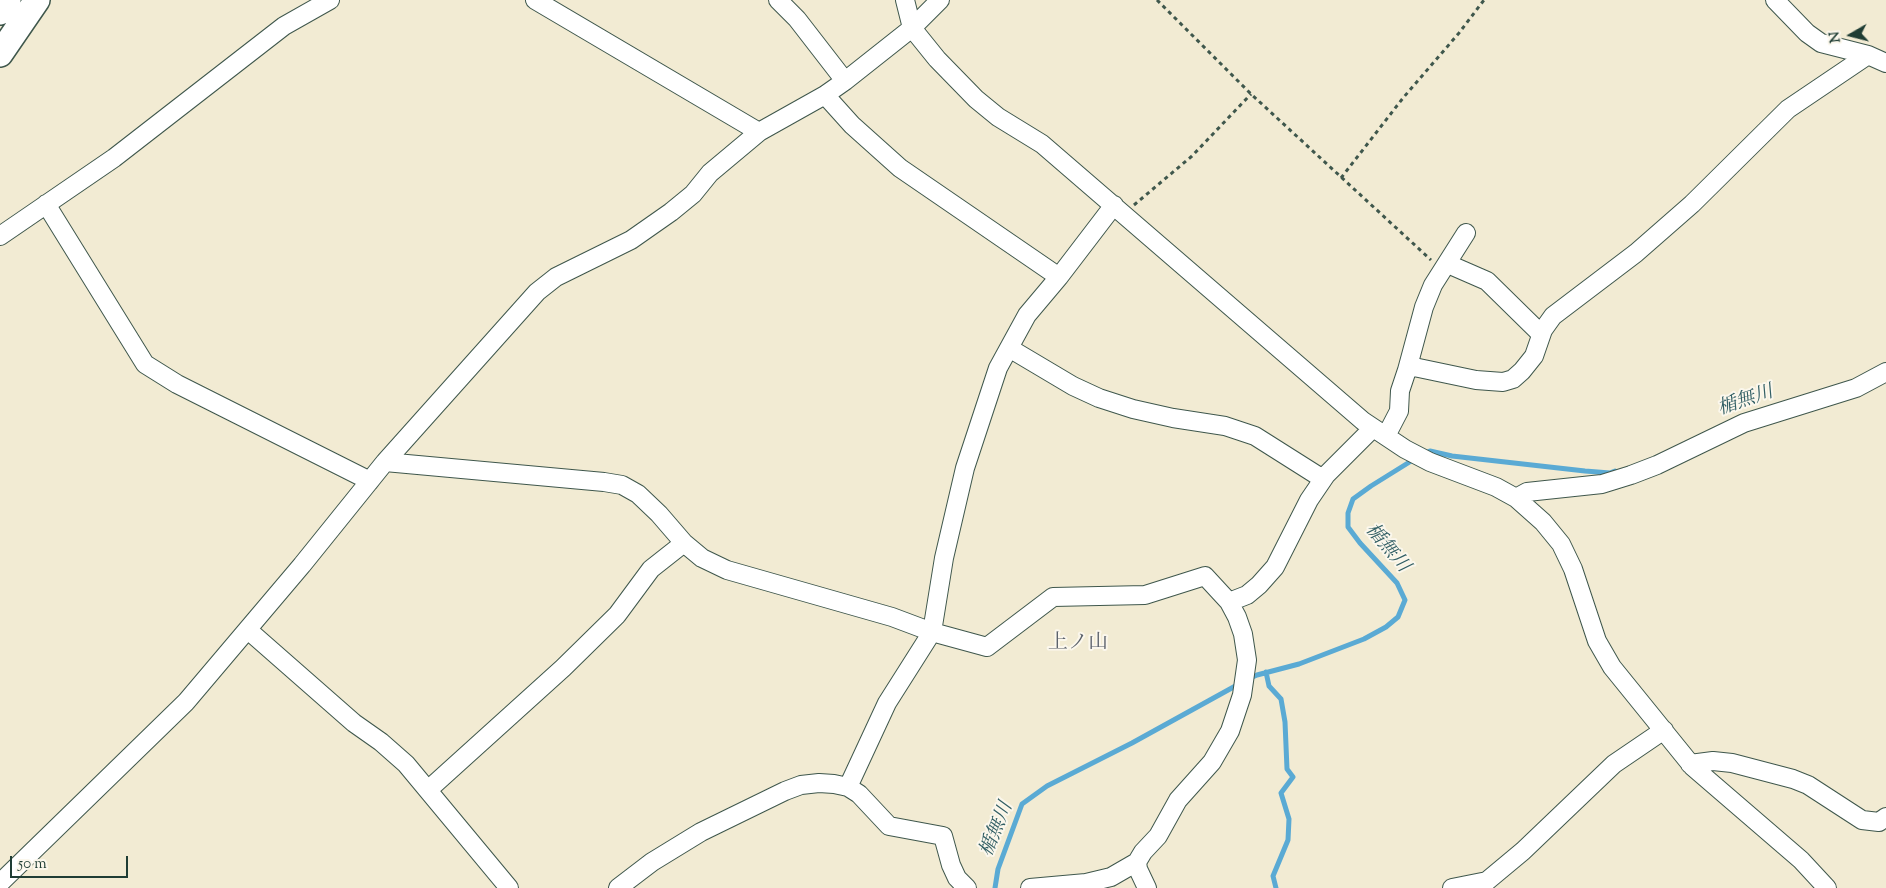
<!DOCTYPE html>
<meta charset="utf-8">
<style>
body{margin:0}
#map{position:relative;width:1886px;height:888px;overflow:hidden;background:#f2ebd3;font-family:"Sorts Mill Goudy",serif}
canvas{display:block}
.north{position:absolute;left:1826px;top:10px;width:50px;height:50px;-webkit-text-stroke:4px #fbf7ec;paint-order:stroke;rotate:262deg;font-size:14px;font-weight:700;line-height:20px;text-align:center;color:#1f3d34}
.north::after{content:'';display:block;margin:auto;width:18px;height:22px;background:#1f3d34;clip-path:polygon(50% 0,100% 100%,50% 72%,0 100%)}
.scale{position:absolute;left:10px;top:856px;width:118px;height:22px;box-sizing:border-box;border:2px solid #1f3d34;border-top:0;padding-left:6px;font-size:15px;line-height:18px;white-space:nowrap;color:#1f3d34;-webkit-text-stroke:4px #fbf7ec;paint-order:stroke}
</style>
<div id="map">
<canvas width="1886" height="888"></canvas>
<div class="north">N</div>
<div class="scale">50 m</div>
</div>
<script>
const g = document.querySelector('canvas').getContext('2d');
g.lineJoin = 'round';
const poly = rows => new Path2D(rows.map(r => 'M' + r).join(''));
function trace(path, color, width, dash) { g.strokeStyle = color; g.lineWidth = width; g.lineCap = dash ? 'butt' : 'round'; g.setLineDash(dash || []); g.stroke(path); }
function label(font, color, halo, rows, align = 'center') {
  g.font = font + ' "Sorts Mill Goudy","Noto Serif JP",serif'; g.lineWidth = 4; g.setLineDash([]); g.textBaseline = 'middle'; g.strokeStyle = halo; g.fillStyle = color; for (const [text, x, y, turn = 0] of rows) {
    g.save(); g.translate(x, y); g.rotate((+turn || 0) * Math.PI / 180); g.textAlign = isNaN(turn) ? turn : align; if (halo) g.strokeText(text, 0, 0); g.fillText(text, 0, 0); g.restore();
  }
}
const stream = poly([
 [1424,454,1430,451,1452,456,1585,471,1610,473,1615,471],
 [1266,672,1269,686,1281,699,1285,722,1287,769,1293,777,1281,793,1289,819,1288,840,1273,876,1276,888],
 [1248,679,1257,675,1299,664,1364,639,1386,627,1398,617,1405,600,1397,583,1360,543,1348,527,1348,513,1353,499,1371,486,1416,458],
 [995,888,998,869,1022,804,1047,786,1132,743,1239,684]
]);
const path = poly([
 [1157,0,1251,94,1431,260],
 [1341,178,1403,98,1459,33,1484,0],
 [1134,205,1192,156,1251,94]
]);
const minor = poly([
 [535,0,759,132,825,95,845,81,912,28,940,0],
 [778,0,797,19,845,81],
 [905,0,912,28,937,59,976,99,998,117,1042,144,1363,421,1405,449,1430,462,1496,487,1516,498,1543,522,1561,544,1573,569,1597,641,1612,667,1693,767,1801,860,1827,888],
 [1775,0,1807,33,1821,43,1868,55,1886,63],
 [825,95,852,125,900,168,1059,277],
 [46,204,145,364,177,384,370,481],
 [0,236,114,158,284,26,330,0],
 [1448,264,1487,281,1541,334],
 [1009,348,1073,386,1099,398,1133,409,1173,418,1225,426,1255,436,1323,479],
 [1407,370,1424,307,1433,285,1466,233],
 [1386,436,1399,411,1400,391,1407,370,1414,367,1476,380,1503,382,1513,379,1522,371,1534,356,1543,330,1553,316,1636,253,1692,204,1788,109,1868,55],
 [385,462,604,482,622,485,638,494,659,514,684,543,702,558,727,570,892,617,932,632,944,558,965,468,998,368,1027,315,1059,277,1114,205],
 [1516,498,1527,492,1602,484,1631,475,1657,465,1744,423,1856,388,1886,372],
 [1229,602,1247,595,1259,585,1275,567,1309,500,1326,475,1373,428],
 [248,630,354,723,381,742,406,764,509,888],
 [1690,764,1713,761,1732,763,1793,779,1808,785,1862,820,1879,822,1886,817],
 [848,787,887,703,932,632,987,647,1053,597,1145,595,1205,576,1229,602,1237,617,1243,634,1247,660,1242,695,1230,731,1212,762,1178,800,1158,836,1143,852,1137,862,1138,869,1147,888],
 [428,790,563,668,617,615,651,569,684,543],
 [0,883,186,702,302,565,385,462,537,292,556,277,631,240,671,212,693,194,710,173,759,132],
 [618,888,652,862,701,832,785,791,801,785,819,783,834,784,848,787,859,794,889,826,943,836,951,865,957,878,967,888],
 [1030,888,1086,883,1111,877,1137,862],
 [1452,888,1487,881,1523,851,1614,764,1664,730]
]);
const highway = poly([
 [0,12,8,0],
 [0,54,37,0]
]);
const waterNames = [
 ["楯無川",1746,402,-19],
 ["楯無川",1386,549,50],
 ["楯無川",998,830,-68]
];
const quarterNames = [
 ["上ノ山",1078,645]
];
trace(stream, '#5aaad4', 5);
trace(minor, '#3f574c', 20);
trace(highway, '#3f574c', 28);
trace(path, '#3f574c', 3, [4, 4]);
trace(minor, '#fff', 18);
trace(highway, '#fff', 25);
label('italic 19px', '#315e64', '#fbf7ec', waterNames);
label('20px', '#5c626c', '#fbf7ec', quarterNames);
</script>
